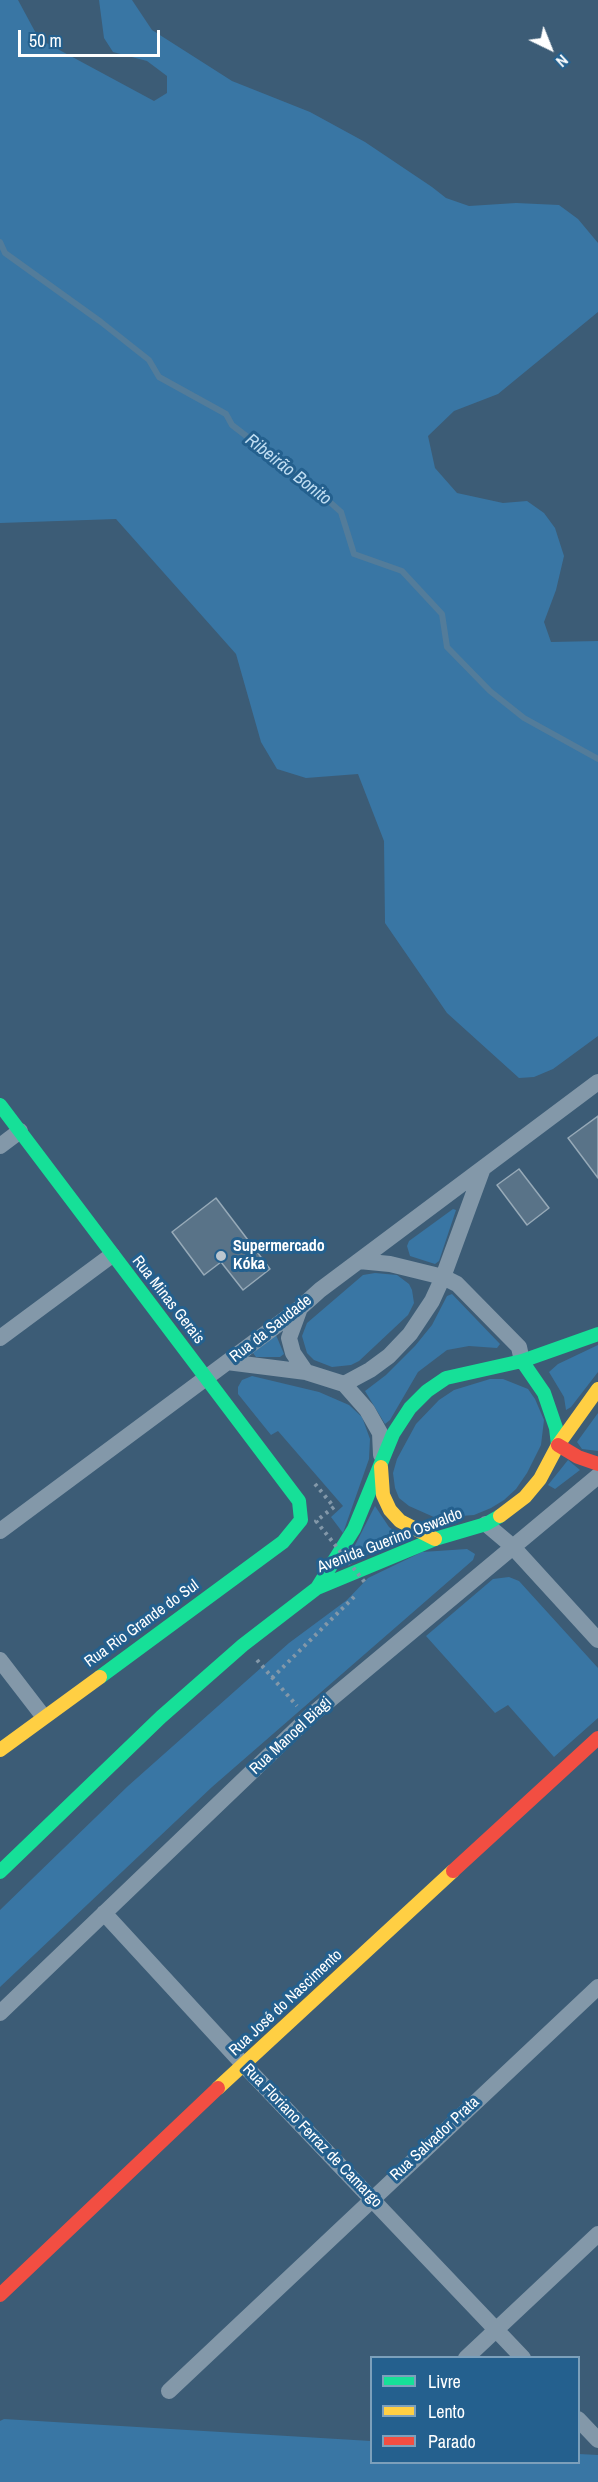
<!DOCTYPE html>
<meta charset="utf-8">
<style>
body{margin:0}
#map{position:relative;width:598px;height:2482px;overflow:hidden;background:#3c5c76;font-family:"Archivo Narrow",sans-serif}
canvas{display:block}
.legend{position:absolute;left:370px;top:2356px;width:210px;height:108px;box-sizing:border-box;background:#24608e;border:2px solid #7ca0bb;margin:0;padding:8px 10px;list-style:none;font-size:18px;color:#fff}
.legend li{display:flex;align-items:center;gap:12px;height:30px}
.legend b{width:30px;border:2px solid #7ca0bb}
.north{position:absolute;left:520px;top:18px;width:60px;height:60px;-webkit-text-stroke:4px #24608e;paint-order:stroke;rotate:137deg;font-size:16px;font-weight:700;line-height:24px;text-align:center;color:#fff}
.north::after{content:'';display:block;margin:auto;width:21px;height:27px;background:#fff;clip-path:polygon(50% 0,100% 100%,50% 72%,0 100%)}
.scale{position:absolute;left:18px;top:30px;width:142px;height:27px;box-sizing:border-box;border:3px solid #fff;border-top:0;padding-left:8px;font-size:18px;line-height:21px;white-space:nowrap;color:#fff;-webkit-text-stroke:4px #24608e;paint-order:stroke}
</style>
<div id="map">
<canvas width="598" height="2482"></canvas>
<ul class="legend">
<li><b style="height:8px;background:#16e098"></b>Livre</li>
<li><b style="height:8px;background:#ffcf43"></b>Lento</li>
<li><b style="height:8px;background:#f24e42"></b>Parado</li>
</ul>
<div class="north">N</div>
<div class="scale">50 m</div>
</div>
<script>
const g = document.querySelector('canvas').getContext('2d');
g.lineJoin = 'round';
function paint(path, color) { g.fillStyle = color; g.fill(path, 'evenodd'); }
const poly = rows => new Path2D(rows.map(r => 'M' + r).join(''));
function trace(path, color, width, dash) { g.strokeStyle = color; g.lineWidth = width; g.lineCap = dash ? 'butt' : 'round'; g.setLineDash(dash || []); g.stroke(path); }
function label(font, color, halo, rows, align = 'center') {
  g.font = font + ' "Archivo Narrow",sans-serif'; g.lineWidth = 6; g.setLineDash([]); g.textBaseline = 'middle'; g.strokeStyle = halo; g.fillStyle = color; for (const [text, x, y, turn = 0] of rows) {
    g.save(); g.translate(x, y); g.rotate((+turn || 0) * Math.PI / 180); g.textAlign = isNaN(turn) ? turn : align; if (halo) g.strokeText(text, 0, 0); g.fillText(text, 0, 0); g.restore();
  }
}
const green = poly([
 [0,0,18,0,39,39,154,101,167,93,167,76,147,61,113,52,104,38,99,0,132,0,152,30,232,81,310,112,365,142,432,187,446,198,469,206,516,203,559,205,578,219,598,243,598,312,498,394,454,411,428,436,435,468,457,493,503,503,527,501,544,513,555,528,564,556,556,590,544,622,551,642,598,641,598,1036,553,1069,534,1077,519,1078,447,1013,385,923,384,841,358,774,306,778,277,769,261,742,236,654,116,519,0,523],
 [453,1209,456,1210,439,1261,435,1264,410,1256,407,1246,409,1241],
 [375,1273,397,1275,409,1284,412,1290,414,1303,408,1315,359,1361,351,1365,332,1367,314,1360,307,1353,302,1336,307,1323,363,1275],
 [452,1294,500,1344,497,1348,469,1346,447,1350,418,1372,390,1420,385,1424,365,1391,386,1375,415,1346,432,1325,447,1296],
 [276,1335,284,1354,280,1357,256,1357,253,1353],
 [598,1345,598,1372,571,1407,566,1410,564,1397,549,1372,558,1364],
 [252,1376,319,1392,349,1405,362,1417,370,1439,369,1459,343,1533,331,1517,343,1506,278,1431,271,1435,238,1394,238,1387,242,1380],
 [490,1379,503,1379,528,1389,535,1399,544,1420,541,1445,527,1473,516,1489,504,1500,491,1508,474,1515,436,1518,409,1506,399,1498,395,1488,393,1473,397,1459,416,1424,439,1400,454,1390],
 [598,1413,598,1451,582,1449,577,1442],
 [568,1460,580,1470,555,1489,548,1485],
 [375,1506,389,1527,404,1538,401,1541,355,1560,350,1555],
 [467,1549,475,1554,473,1560,212,1787,0,1987,0,1910,128,1786,289,1643,347,1600,368,1578,422,1552],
 [509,1577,519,1581,598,1668,598,1718,554,1757,508,1705,495,1713,426,1636,493,1579],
 [4,2419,371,2441,372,2462,578,2462,579,2454,598,2455,598,2482,0,2482,0,2421]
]);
const stream = poly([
 [0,242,5,253,101,322,149,360,159,377,226,414,232,425,314,488,341,512,354,554,402,571,442,614,447,647,490,691,524,718,598,759]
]);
const building = poly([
 [598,1116,598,1178,568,1138,598,1116],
 [519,1169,549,1208,527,1225,497,1185,519,1169],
 [216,1198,270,1269,243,1290,221,1262,204,1275,172,1232,216,1198]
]);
const path = poly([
 [315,1484,334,1507],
 [257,1660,297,1706],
 [272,1678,355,1596]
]);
const street = poly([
 [0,1146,20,1131],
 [359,1261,390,1264,443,1277,457,1284,519,1347,522,1361],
 [300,1308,289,1338,293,1353,306,1372],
 [0,1338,112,1255],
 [227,1362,306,1372,344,1384,367,1410,380,1433,381,1455],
 [344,1384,370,1370,389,1356,410,1334,432,1301,443,1277,483,1168],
 [486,1524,512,1546,598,1640],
 [0,1531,300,1308,320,1290,598,1082],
 [0,1660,43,1716],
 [104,1913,243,2064,523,2358],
 [0,2013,308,1718,598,1476],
 [466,2358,598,2234],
 [169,2391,598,1987],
 [578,2419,598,2440]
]);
const fast = poly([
 [0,1105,299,1501,301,1520,283,1542,100,1677],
 [522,1361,544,1393,556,1428,558,1445],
 [317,1588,354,1529,393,1434,410,1408,427,1391,446,1378,522,1361,598,1334],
 [0,1872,161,1717,243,1645,317,1588,435,1539,486,1524,500,1516]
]);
const slow = poly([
 [381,1467,383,1495,390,1510,400,1521,435,1539],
 [500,1516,525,1497,540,1479,558,1445,598,1389],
 [0,1750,100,1677],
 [218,2088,453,1871]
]);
const jam = poly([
 [558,1445,578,1457,598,1464],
 [453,1871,598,1738],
 [0,2295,218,2088]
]);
const pathBridge = poly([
 [334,1507,316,1521,367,1585]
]);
const markers = [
 [221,1256,6,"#bbc6cf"]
];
const poiNames = [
 ["Supermercado",233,1247],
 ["Kóka",233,1265]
];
const streetNames = [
 ["Rua Minas Gerais",168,1300,52],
 ["Rua da Saudade",271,1329,-38],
 ["Avenida Guerino Oswaldo",390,1541,-21],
 ["Rua Rio Grande do Sul",142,1624,-36],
 ["Rua Manoel Biagi",291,1736,-43],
 ["Rua José do Nascimento",286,2003,-43],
 ["Rua Floriano Ferraz de Camargo",312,2136,46],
 ["Rua Salvador Prata",435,2139,-43]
];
const waterNames = [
 ["Ribeirão Bonito",288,470,38]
];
paint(green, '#3976a4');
trace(stream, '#537c9a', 6);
paint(building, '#597388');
trace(building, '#97aab8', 1.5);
trace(path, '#8398a9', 4, [3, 4.5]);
trace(street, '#8398a9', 16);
trace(fast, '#16e098', 14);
trace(slow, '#ffcf43', 14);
trace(jam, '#f24e42', 14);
trace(pathBridge, '#8398a9', 4, [3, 4.5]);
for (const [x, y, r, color] of markers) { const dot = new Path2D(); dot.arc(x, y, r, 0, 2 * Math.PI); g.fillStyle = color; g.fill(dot); trace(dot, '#24608e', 2); }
label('bold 16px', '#fff', '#24608e', poiNames, 'left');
label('16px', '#fff', '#24608e', streetNames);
label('italic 18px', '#bfddf2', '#24608e', waterNames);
</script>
